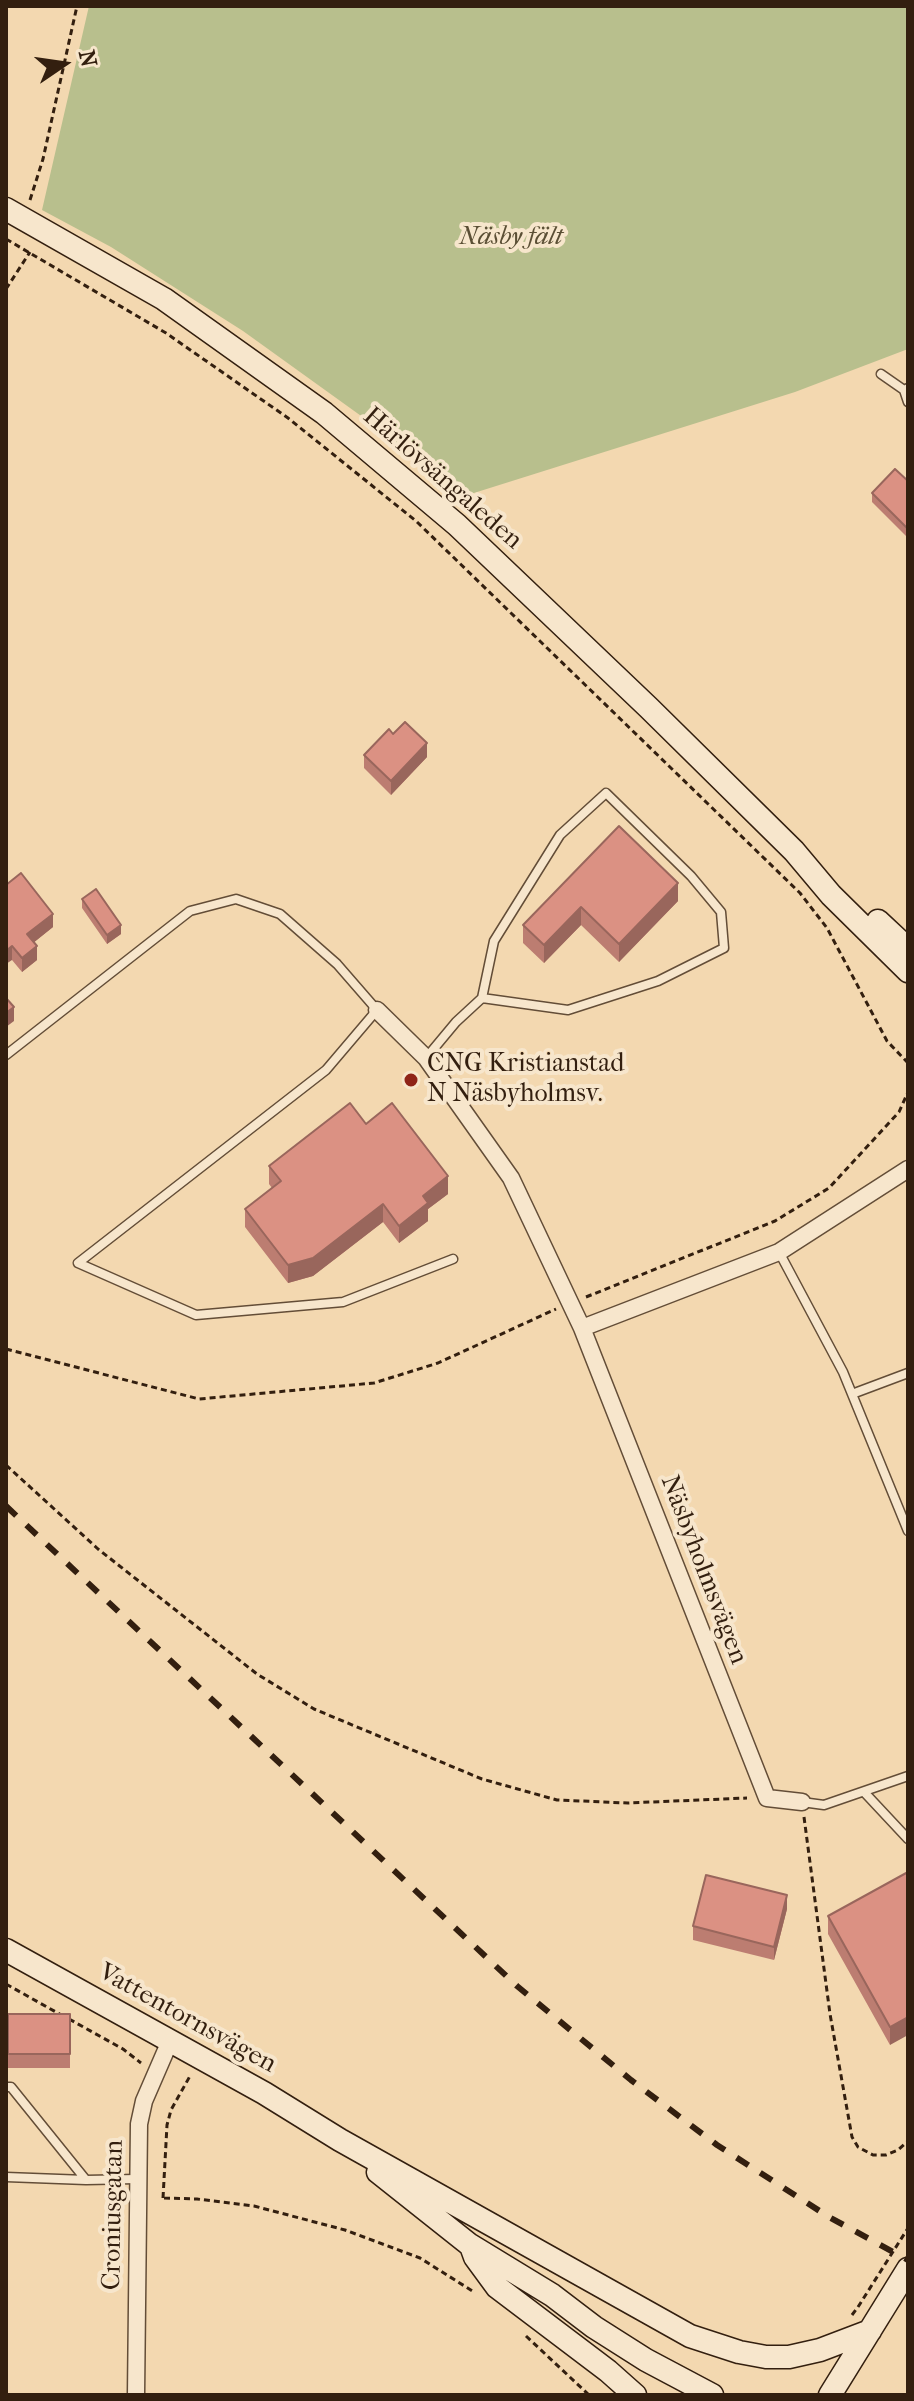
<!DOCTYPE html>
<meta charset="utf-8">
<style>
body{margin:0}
#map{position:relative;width:914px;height:2401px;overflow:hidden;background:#f3d8b0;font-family:"IM FELL French Canon",serif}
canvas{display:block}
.frame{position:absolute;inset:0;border:8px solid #331f0f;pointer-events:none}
.north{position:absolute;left:24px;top:24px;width:80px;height:80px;-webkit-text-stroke:6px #f7e6cc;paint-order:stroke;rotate:77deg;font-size:22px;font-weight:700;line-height:32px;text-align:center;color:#331f0f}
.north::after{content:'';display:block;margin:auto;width:28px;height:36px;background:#331f0f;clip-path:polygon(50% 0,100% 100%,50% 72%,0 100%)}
</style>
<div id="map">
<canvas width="914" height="2401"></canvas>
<div class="frame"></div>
<div class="north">N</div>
</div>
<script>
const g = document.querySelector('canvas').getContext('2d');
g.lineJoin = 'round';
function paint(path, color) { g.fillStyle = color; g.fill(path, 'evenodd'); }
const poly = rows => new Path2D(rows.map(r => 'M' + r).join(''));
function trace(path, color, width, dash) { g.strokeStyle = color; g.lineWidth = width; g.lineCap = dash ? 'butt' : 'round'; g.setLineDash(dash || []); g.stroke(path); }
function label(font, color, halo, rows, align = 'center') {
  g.font = font + ' "IM FELL French Canon",serif'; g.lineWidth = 8; g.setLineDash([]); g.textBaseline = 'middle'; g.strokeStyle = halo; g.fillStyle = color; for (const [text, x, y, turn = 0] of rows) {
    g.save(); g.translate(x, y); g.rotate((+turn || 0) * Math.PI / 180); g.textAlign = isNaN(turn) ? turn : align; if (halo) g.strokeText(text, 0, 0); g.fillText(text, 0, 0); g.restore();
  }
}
const green = poly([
 [89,6,908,6,908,349,795,392,458,498,382,431,243,331,111,247,42,210]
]);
const path = poly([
 [30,200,43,159,77,6],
 [6,239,166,333,288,418,416,521,800,893,827,928,887,1041,908,1063],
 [6,289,30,252],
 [586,1297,775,1221,829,1188,899,1112,908,1092],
 [6,1349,199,1399,374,1383,438,1363,556,1309],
 [6,1465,98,1549,257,1674,314,1709,482,1779,557,1800,628,1803,747,1798],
 [804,1817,830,2014,852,2137,858,2147,873,2155,886,2155,898,2150,908,2141],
 [6,1984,63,2016],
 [69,2019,123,2049,141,2063],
 [163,2198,167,2125,171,2110,190,2076],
 [164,2198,197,2199,254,2206,345,2230,420,2258,474,2292],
 [852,2315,858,2307],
 [526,2336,589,2395]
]);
const lane = poly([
 [881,374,904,390,908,388],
 [904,390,908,402],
 [6,1055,190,911,236,899,280,914,337,964,377,1010,326,1070,78,1263,196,1315,343,1302,453,1259],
 [426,1058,456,1022,482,998,494,941,560,835,606,793,691,876,721,912,724,948,658,981,568,1010,482,998],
 [779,1252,843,1372,908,1531],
 [852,1394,908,1373],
 [865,1793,908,1839],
 [802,1802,824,1805,908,1776],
 [6,2087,11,2087,86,2180,137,2179],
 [6,2177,86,2180]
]);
const street = poly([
 [377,1010,426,1058,511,1178,582,1328,779,1252,908,1169],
 [582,1328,767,1798,802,1802],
 [136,2395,139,2124,144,2101,170,2041]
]);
const secondary = poly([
 [6,209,164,299,324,413,457,525,649,708,794,851,831,895,908,971],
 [878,921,908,949],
 [6,1950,264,2093,340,2140,690,2336,739,2352,766,2357,789,2357,820,2350,870,2331],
 [378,2172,470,2245,552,2295,594,2327,646,2360,712,2395],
 [471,2246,475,2257,497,2287,608,2371,635,2395],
 [830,2395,908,2269]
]);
const rail = poly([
 [6,1506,517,1986,631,2080,717,2145,829,2217,908,2260]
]);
const pathBridge = poly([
 [858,2307,908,2228]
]);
const wall = poly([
 [908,481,908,538,872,502,872,493],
 [393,734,427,757,391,795,364,768,364,755],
 [619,826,678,901,619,962,581,925,544,963,523,943,523,925],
 [6,885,53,927,34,942,37,960,22,972,12,960],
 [82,899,121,934,107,944,82,908],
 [366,1124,448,1194,428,1209,428,1221,399,1243,383,1222,313,1276,288,1283,245,1227,245,1209,272,1188,269,1184,269,1166],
 [908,1872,890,2045,828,1934,828,1916],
 [787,1909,774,1960,693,1940,693,1926],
 [8,2014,70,2014,70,2068,8,2068]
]);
const shadedWall = poly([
 [427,743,427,757,391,795,391,781],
 [678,883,678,901,619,962,619,944],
 [581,907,581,925,544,963,544,945],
 [53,914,53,927,27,948,27,934],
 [121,925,121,934,107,944,107,935],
 [12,946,12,960,6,964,6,951],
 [37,946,37,960,22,972,22,958],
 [14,1007,14,1021,6,1027,6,1013],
 [448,1176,448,1194,428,1209,428,1221,399,1243,399,1226,423,1196],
 [383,1204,383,1222,313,1276,288,1283,288,1265],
 [787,1895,787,1909,774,1960,774,1947],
 [908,2017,908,2035,890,2045,890,2027]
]);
const building = poly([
 [895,469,908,481,908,529,872,493,895,469],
 [405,722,427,743,391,781,364,755,389,729,393,734,405,722],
 [619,826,678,883,619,944,581,907,544,945,523,925,619,826],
 [21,873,53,914,27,934,37,946,22,958,12,946,6,951,6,885,21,873],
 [96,889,121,925,107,935,82,899,96,889],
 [6,998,14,1007,6,1013,6,998],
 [350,1103,366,1124,392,1103,448,1176,423,1196,428,1203,399,1226,383,1204,313,1258,288,1265,245,1209,281,1181,269,1166,350,1103],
 [908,1872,908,2017,890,2027,828,1916,908,1872],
 [706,1875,787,1895,774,1947,693,1926,706,1875],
 [8,2014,70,2014,70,2054,8,2054,8,2014]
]);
const markers = [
 [411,1080,8,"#8f2418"]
];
const parkNames = [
 ["Näsby fält",511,238]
];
const streetNames = [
 ["Härlövsängaleden",442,479,41],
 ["Näsbyholmsvägen",703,1570,69],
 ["Vattentornsvägen",187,2019,29],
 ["Croniusgatan",114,2215,-89]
];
const poiNames = [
 ["CNG Kristianstad",427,1065],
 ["N Näsbyholmsv.",427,1095]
];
paint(green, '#b8bf8d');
trace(lane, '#634d37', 11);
trace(street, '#634d37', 19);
trace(secondary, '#331f0f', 25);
trace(path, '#331f0f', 3, [6, 4]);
trace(lane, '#f7e6cc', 8);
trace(street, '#f7e6cc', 16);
trace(secondary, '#f7e6cc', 22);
trace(rail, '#331f0f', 6, [14, 14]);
trace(pathBridge, '#331f0f', 3, [6, 4]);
paint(wall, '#bc7d71');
paint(shadedWall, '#99665c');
paint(building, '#db9183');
trace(building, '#99665c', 2);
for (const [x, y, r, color] of markers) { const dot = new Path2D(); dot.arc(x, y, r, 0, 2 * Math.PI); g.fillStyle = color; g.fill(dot); trace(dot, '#f7e6cc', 3); }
label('italic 26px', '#5b4f35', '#f7e6cc', parkNames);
label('26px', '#331f0f', '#f7e6cc', streetNames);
label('26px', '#331f0f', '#f7e6cc', poiNames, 'left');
</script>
